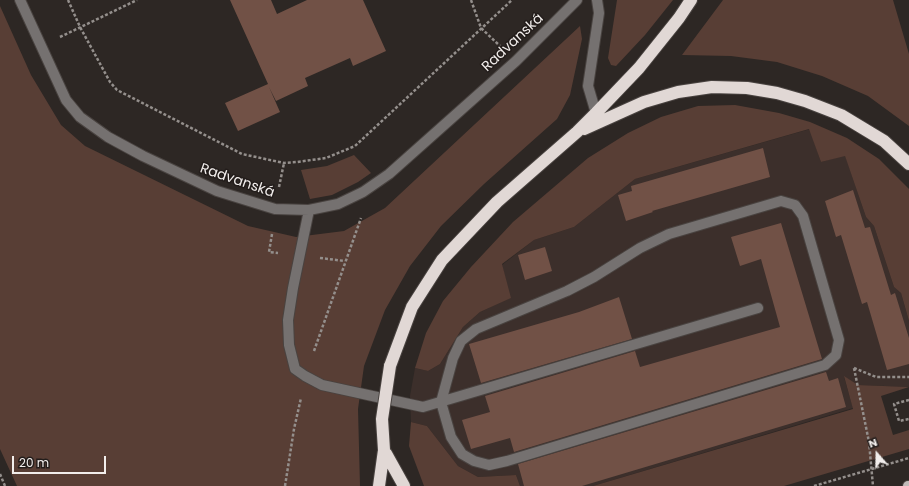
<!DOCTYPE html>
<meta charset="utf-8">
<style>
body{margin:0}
#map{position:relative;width:909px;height:486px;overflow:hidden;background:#2d2724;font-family:Poppins,sans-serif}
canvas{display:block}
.north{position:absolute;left:857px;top:434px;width:40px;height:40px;-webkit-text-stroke:3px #231d1b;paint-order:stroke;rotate:340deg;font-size:11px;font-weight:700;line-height:16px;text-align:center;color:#f2eeec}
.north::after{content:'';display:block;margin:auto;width:14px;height:18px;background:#f2eeec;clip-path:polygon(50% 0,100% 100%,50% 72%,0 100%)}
.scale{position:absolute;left:12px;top:456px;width:94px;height:18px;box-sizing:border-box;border:2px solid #f2eeec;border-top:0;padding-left:5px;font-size:12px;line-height:14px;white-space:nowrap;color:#f2eeec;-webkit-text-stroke:3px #231d1b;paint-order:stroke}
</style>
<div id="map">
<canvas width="909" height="486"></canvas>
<div class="north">N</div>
<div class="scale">20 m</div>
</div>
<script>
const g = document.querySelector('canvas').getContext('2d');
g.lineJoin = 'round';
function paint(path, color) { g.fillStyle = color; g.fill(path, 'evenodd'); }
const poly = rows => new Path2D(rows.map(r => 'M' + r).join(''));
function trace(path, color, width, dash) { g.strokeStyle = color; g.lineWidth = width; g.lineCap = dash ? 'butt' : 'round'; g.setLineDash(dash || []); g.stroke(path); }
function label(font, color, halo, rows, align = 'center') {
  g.font = font + ' Poppins,sans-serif'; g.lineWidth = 3; g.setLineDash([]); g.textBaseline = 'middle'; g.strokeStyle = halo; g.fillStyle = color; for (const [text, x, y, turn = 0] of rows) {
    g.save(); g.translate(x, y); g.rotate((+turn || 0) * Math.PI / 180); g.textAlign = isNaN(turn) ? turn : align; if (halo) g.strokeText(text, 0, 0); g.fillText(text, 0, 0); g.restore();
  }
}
const built = poly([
 [810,129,821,162,845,155,866,217,874,226,894,287,901,293,909,321,909,387,858,385,844,377,853,408,593,486,520,486,516,475,478,477,458,466,427,426,411,422,410,396,415,368,428,371,440,364,463,327,480,312,510,298,502,265,534,240,574,227,635,179]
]);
const green = poly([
 [617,0,673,0,645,35,616,66,611,65,608,58],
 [723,0,893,0,909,54,909,126,868,96,822,76,777,62,731,56,682,55],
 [0,6,31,75,61,125,85,146,248,226,296,237,344,231,385,208,580,26,582,39,570,95,557,119,484,184,441,226,410,266,385,310,364,366,358,409,360,486,17,486,0,449],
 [735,105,779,113,810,122,847,138,879,159,909,189,909,321,901,293,894,287,874,226,866,217,845,156,821,162,809,129,635,179,574,227,534,240,502,264,511,298,480,312,463,327,440,364,428,371,415,368,426,333,443,301,471,267,513,222,588,158,628,133,661,117,698,106],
 [354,155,371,173,358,182,332,195,310,199,301,170,327,166],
 [844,376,858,385,909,387,881,396,893,435,909,430,909,449,784,486,593,486,853,409],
 [411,422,427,426,458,466,478,477,516,475,520,486,424,486,409,446]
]);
const building = poly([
 [230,0,271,0,277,14,307,0,363,0,386,51,353,66,350,58,305,78,308,86,276,101,269,87,280,112,238,131,225,103,268,84],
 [763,148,770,177,652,211,653,212,626,221,618,195,632,191,631,186],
 [853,190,865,228,870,227,891,295,895,293,909,338,909,364,887,370,867,302,862,304,841,235,836,237,825,201],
 [781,223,822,359,514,452,510,438,471,449,462,420,490,412,485,396,635,351,640,367,780,327,761,259,740,266,731,237],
 [545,247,552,271,525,280,518,255],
 [619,297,632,339,481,383,469,344,579,312],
 [826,372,829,381,838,378,846,407,582,486,524,486,518,464]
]);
const path = poly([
 [68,0,80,27,110,82,117,90,242,154,284,163,297,162,326,158,355,146,512,0],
 [471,0,481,28,500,46],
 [60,37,137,0],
 [279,187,284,163],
 [272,234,269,252,278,253],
 [320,258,345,261],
 [314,351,361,218],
 [854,368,869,442,873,486],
 [854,368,876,377,909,377],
 [909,400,894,404,899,421,909,419],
 [0,474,5,486],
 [285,486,294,429,301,398]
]);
const minor = poly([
 [20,0,66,100,80,117,108,137,143,156,217,191,275,209,309,210,338,204,363,192,389,174,516,61,577,0],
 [596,113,588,86,599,13,597,0],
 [781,201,795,205,803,216,839,340,836,355,825,365,507,461,489,465,474,461,462,454,451,437,441,402,453,358,461,341,476,329,567,291,594,277,640,248,669,234,781,201],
 [309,210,293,288,288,320,289,345,295,369,305,376,322,385,423,407,758,308]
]);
const major = poly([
 [908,486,909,486]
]);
const highway = poly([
 [584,129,644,102,678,92,712,87,747,88,777,93,805,101,841,115,884,141,909,164],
 [390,366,412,307,442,260,497,202,577,132,596,113,639,68,679,18,691,0],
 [384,450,404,486],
 [379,486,384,450]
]);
const pathBridge = poly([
 [814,486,909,458]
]);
const highwayBridge = poly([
 [384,450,382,419,390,366]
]);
const streetNames = [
 ["Radvanská",513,43,-43],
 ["Radvanská",237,181,19]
];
paint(built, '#3c2f2b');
paint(green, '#583e35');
paint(building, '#715146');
trace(minor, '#494340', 12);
trace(major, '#494340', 12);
trace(highway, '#494340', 14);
trace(path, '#948f8c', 2.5, [3, 2]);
trace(minor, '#757170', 10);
trace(major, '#c2bbb9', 10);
trace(highway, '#e1d8d5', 12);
trace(highwayBridge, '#494340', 14, []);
trace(pathBridge, '#948f8c', 2.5, [3, 2]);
trace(highwayBridge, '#e1d8d5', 12);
label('14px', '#f2eeec', '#231d1b', streetNames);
</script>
